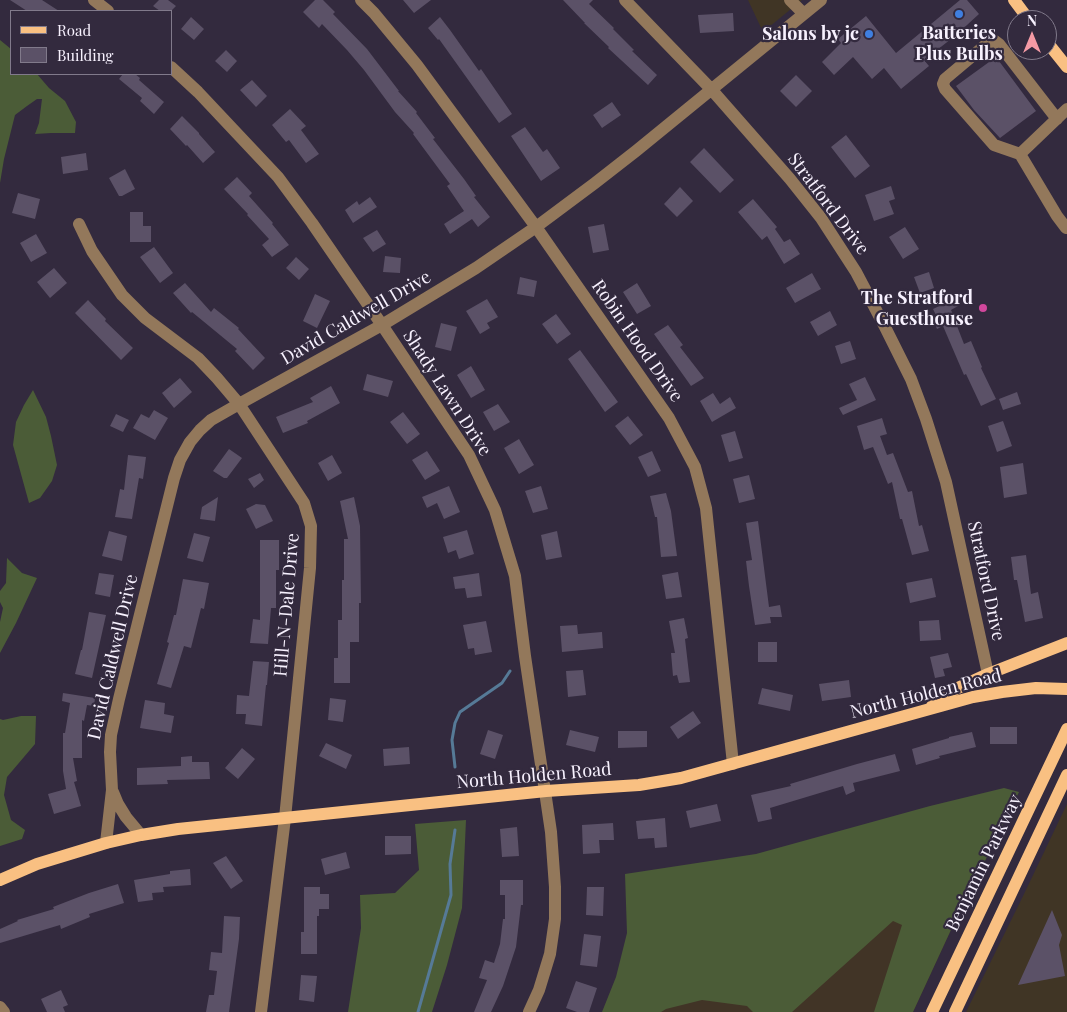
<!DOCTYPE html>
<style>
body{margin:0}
#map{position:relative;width:1067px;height:1012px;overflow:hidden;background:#332a3e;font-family:"Playfair Display",serif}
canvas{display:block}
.legend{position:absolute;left:10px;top:10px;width:162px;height:65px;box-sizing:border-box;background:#332a3e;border:1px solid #817a8b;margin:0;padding:6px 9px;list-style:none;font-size:15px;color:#f7f1fe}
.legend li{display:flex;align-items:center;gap:10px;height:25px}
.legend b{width:25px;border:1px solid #817a8b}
.north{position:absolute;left:1007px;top:10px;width:50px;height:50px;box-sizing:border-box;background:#332a3e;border:1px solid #817a8b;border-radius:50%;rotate:0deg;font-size:14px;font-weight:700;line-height:20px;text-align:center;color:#f7f1fe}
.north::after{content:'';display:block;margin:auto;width:18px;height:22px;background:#f49aa5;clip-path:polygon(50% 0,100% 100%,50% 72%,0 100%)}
</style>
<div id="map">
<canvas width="1067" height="1012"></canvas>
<ul class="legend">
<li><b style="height:6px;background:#f9c082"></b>Road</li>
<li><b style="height:14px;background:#5b5167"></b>Building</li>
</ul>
<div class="north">N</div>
</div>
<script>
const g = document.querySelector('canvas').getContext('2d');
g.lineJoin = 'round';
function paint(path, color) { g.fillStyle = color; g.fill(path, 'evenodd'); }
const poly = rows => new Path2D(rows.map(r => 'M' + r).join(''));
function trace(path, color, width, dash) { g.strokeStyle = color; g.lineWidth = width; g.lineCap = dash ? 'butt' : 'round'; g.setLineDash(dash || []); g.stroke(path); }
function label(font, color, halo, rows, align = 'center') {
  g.font = font + ' "Playfair Display",serif'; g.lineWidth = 4.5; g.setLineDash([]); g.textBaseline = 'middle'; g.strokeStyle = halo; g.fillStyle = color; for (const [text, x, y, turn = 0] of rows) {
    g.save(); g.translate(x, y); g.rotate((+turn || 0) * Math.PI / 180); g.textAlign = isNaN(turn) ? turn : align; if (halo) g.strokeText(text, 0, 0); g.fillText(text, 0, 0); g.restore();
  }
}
const commercial = poly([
 [748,0,802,0,763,32],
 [1067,804,1067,1012,966,1012,1024,894]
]);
const education = poly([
 [895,906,950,932,913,1012,602,1012]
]);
const forest = poly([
 [0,40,11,49,11,74,37,74,49,88,65,101,76,122,75,133,51,133,35,134,39,123,42,99,37,99,27,106,15,115,4,159,0,183],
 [33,390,46,417,51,436,57,465,52,481,40,498,29,503,13,445,16,422,24,405],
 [7,558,22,573,37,578,16,623,0,653,0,622,3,608,0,602,0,591,6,583],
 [21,716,36,716,35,744,7,777,4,795,11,820,25,830,22,839,0,846,0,719,3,720],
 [1004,788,1019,792,950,932,913,1012,874,1012,902,925,893,921,792,1012,753,1012,747,1006,702,1000,666,1009,661,1012,602,1012,616,977,627,933,625,874,756,854,930,806],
 [466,820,462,908,447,965,432,1012,348,1012,361,928,360,895,395,893,419,870,415,824]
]);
const stream = poly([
 [455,767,452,740,455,723,460,712,502,683,510,671],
 [418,1012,451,895,450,864,455,830]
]);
const building = poly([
 [10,0,42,0,59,11,27,11],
 [159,0,168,0,176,6,171,11,160,11,153,6],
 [315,0,323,0,335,12,333,14,367,49,399,91,398,91,417,112,416,113,435,138,433,139,464,179,476,196,474,197,490,217,478,227,472,219,450,234,444,224,464,211,447,186,450,184,413,134,414,133,395,112,364,70,347,50,322,24,319,28,303,12],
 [403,0,431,0,414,13],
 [563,0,593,0,589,4,614,28,613,29,634,50,632,51,657,75,648,85,608,48,609,47,584,23,585,23],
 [960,0,967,0,979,14,955,36,924,60,929,66,901,89,884,68,872,79,853,57,834,75,822,62,841,43,838,39,866,16,896,53],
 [733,13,734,31,700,33,698,15],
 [191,17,204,29,194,40,181,29],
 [440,17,450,30,479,71,481,69,512,114,499,123,439,39,438,40,428,28],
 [226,50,237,61,227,72,215,61],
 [996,57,1036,111,1000,138,974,110,956,86],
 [123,74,135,74,140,78,139,80,164,102,154,114,140,101,142,98,119,79],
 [796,75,812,91,796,107,780,91],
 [252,80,267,96,256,107,240,90],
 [612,102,621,115,602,128,593,115],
 [290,109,306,126,301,130,319,154,306,163,289,140,286,142,272,125],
 [182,116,199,133,199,134,215,152,203,163,187,145,186,146,170,129],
 [525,127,543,152,547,149,560,168,541,181,511,136],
 [846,135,870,166,855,178,831,147],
 [704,148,734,180,720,193,690,162],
 [86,153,88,170,63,174,61,157],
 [125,169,135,189,122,196,119,196,109,178],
 [237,177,252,193,249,196,273,223,272,224,289,245,272,257,262,245,269,239,247,215,248,214,224,189],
 [891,186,895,199,889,201,894,214,874,221,865,195],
 [680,187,693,201,677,217,664,204],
 [18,193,40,199,35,219,12,213],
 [370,197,377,207,353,223,345,210,357,201,359,205],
 [753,199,777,227,775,229,784,242,790,239,800,254,784,264,767,236,762,240,738,212],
 [130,212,143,212,143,226,151,226,151,242,130,242],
 [604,224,609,250,593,253,588,227],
 [905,227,919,249,903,259,889,237],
 [377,230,386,244,373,252,363,238],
 [36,234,47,253,31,262,20,243],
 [154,247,173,273,160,283,140,257],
 [385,256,401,258,400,273,383,272],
 [296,257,309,269,299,280,286,268],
 [54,268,67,283,50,298,37,282],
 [929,272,934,288,920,293,914,277],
 [812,273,821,289,795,303,786,288],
 [520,277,537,281,534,297,517,294],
 [185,283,211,312,214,308,239,328,238,329,265,358,253,370,235,351,237,349,192,312,191,313,173,293],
 [637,283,651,306,637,314,623,292],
 [315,294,330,301,317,328,303,321],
 [487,299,498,317,487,323,490,328,480,334,466,311],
 [954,299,958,306,951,310,956,321,955,321,964,344,971,341,982,367,981,368,996,399,981,406,966,374,964,375,943,326,937,329,932,317,936,315,933,309],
 [88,300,106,319,105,321,133,348,121,360,75,313],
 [830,311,837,325,818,336,810,322],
 [556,314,571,334,557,344,542,324],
 [441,323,457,327,451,351,435,347],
 [668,325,683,345,680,347,704,378,691,386,654,334],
 [850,341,856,359,841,364,835,346],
 [580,350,618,402,605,412,568,359],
 [471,366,485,390,471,398,457,375],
 [367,374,393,381,388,397,363,390],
 [865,377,876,400,843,415,839,408,857,400,849,384],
 [180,378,192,392,174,408,162,393],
 [331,386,340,403,307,421,308,423,283,433,276,417,313,402,310,398],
 [1017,392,1021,404,1003,410,999,399],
 [713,393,720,404,730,397,736,408,712,422,700,401],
 [498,404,510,422,494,431,483,412],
 [154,410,168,418,155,440,133,428,141,414,149,418],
 [403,412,420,434,407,444,390,422],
 [116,414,129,420,123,432,110,426],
 [628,416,643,435,630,445,615,426],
 [882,418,887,434,880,436,887,455,893,453,908,492,912,491,919,526,922,525,929,551,912,555,902,519,900,519,892,482,888,484,873,447,864,450,857,426],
 [1003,421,1012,446,997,452,988,426],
 [735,431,743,458,729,462,721,435],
 [519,439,534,465,519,474,504,448],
 [229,449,242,458,227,478,224,478,213,471],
 [427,451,440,471,425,480,412,460],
 [652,451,661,471,648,477,638,457],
 [128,455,146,457,143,479,139,478,132,519,115,517,120,489,124,490],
 [332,455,342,473,328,481,318,463],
 [1023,463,1027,494,1004,498,1000,467],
 [260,473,264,480,254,488,248,479],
 [749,475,755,499,739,503,733,479],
 [449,486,460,512,444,519,437,503,427,508,422,497],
 [541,486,548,509,533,513,525,491],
 [666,493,671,511,677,556,661,557,657,517,655,517,650,496],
 [218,497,215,521,200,519,202,507],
 [354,497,360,526,361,603,359,603,359,642,350,642,350,683,334,683,334,658,338,658,338,620,342,620,342,580,344,580,344,539,348,539,340,501],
 [256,504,265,505,273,521,256,529,246,509],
 [758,521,769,607,780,605,782,617,770,617,771,623,755,625,749,586,746,561,752,560,746,523],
 [467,530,474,554,459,559,456,550,448,553,443,537],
 [109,531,127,536,122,561,102,556],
 [557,531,562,557,546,560,541,535],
 [194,533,210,537,203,562,187,558],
 [260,540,279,540,279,570,276,570,276,608,271,608,268,644,250,643,253,619,260,620],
 [1026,555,1031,594,1038,592,1043,618,1025,622,1017,580,1014,580,1011,557],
 [678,572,682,597,666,599,662,575],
 [99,573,114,575,110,597,95,594],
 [479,573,482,596,467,598,465,588,455,589,453,577],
 [932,578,936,597,910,603,906,583],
 [183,579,209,583,204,609,201,608,191,648,184,646,171,688,157,684,169,643,167,642,174,615,176,615],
 [89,612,106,615,92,678,75,674,81,650,82,650],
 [684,618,688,638,685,639,690,682,679,683,677,675,673,676,671,653,675,653,669,621],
 [939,620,941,640,920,641,919,621],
 [486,621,492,652,475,655,474,648,468,649,463,625],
 [577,625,578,634,602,632,603,648,562,652,560,626],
 [758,642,777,642,777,662,758,662],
 [948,653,952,667,943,669,945,676,935,678,930,657],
 [253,661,269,662,267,685,266,685,262,726,245,724,246,714,236,714,237,695,249,696],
 [583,670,586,695,568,697,566,671],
 [849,680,851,697,822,701,819,684],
 [762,688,793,695,790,711,758,704],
 [63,693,95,698,94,706,87,705,84,721,82,720,82,758,73,758,77,781,74,782,81,806,54,814,48,794,66,789,63,771,63,733,65,733,70,703,62,701],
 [330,698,346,700,343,722,328,720],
 [145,700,165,703,164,714,174,716,171,733,140,728],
 [693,711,701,723,678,739,670,727],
 [990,727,1017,727,1017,744,990,744],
 [488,730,503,735,495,759,480,754],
 [570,730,599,737,595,752,566,745],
 [618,731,647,731,647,747,618,748],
 [972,732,976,747,939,756,940,758,916,765,912,749,949,738,949,737],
 [326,743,352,755,346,769,319,756],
 [409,747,410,764,384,766,383,749],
 [242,748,255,759,238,779,225,768],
 [895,754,900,771,853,783,855,791,846,795,843,786,770,808,772,819,758,822,751,795,791,786,790,784,857,764],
 [192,756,192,762,209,762,210,779,167,780,168,784,137,785,137,768,181,766,181,757],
 [717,804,721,821,690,828,686,811],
 [665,818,667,847,655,848,654,838,638,839,636,821],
 [613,823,614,840,599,840,600,853,583,854,582,825],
 [517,827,519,856,502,857,500,829],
 [385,836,411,836,411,854,385,855],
 [346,852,350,868,325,875,321,859],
 [226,856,243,881,231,889,213,863],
 [190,869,191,885,163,887,164,892,152,893,153,900,138,902,134,880,170,874,170,871],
 [500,880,523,880,523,905,521,905,516,947,503,986,491,1012,474,1012,487,980,479,978,485,960,494,963,500,944,503,919,505,919,505,895,500,895],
 [118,884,124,903,89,914,90,917,61,929,60,925,0,943,0,929,18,921,17,920,54,909,53,907,89,893],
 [304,887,320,887,320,894,329,894,329,909,319,909,319,916,317,916,317,954,301,954,301,932,304,932],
 [587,887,604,887,603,916,586,915],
 [1052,910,1062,935,1059,945,1065,976,1018,985],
 [224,916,240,917,239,939,229,1012,206,1012,209,995,214,995,217,971,209,970,211,952,222,953],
 [584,934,601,936,597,967,580,965],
 [301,975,317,976,314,1002,299,1000],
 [576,981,597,988,589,1012,577,1012,566,1008],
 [61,990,68,1005,63,1007,65,1012,47,1012,41,999]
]);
const minor = poly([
 [94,0,108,11],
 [361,0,374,13,417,65,536,227,669,418,695,467,706,508,733,764],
 [625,0,711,89,790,179,821,218,856,272,885,327,911,379,926,419,946,482,988,674],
 [790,0,804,14],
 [171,67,198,92,278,177,312,223,382,325,469,455,495,510,515,576,525,656,551,832,555,887,555,919,550,954,539,990,529,1012],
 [1067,109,1020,154,1057,216,1066,228,1067,227],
 [1020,154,994,145,945,89,943,84,945,79,989,42,995,41,999,44,1057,119],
 [79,224,92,251,122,295,145,318,198,358,217,378,239,404,304,503,311,526,310,568,285,818,261,1012],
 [113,792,118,804,126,817,141,835],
 [106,843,112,790,110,752,111,735,119,699,174,478,180,460,190,442,200,430,211,420,239,404,382,325,476,268,536,227,595,183,636,151,821,0],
 [0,1007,4,1012]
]);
const major = poly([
 [1014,0,1029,20],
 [1047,42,1067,67],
 [932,706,947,693,988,674,1067,643],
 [0,880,37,864,106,843,141,835,178,829,546,791,639,785,681,778,973,697,1002,692,1036,688,1067,689],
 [932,1012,1067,729],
 [955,1012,1067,775]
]);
const markers = [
 [959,14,5,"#3f7fe0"],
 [869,34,5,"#3f7fe0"],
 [983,308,5,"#d1479c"]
];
const poiNames = [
 ["Batteries",959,33,"center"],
 ["Plus Bulbs",959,54,"center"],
 ["Salons by jc",859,34],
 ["The Stratford",973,298],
 ["Guesthouse",973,319]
];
const streetNames = [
 ["Stratford Drive",828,204,53],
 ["David Caldwell Drive",356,318,-30],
 ["Robin Hood Drive",637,341,55],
 ["Shady Lawn Drive",447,393,57],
 ["Stratford Drive",986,581,78],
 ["Hill-N-Dale Drive",287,605,-85],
 ["David Caldwell Drive",113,657,-77],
 ["North Holden Road",926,694,-14],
 ["North Holden Road",534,776,-5],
 ["Benjamin Parkway",984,863,-64]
];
paint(commercial, '#403525');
paint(education, '#413426');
paint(forest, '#4b5c37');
trace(stream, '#567a97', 3);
paint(building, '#5b5167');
trace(minor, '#93785b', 12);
trace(major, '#f9c082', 12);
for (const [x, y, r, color] of markers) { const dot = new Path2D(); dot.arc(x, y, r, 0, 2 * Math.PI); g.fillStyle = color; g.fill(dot); trace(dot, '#332a3e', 2); }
label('bold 18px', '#f7f1fe', '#332a3e', poiNames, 'right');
label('18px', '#f7f1fe', '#332a3e', streetNames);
</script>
